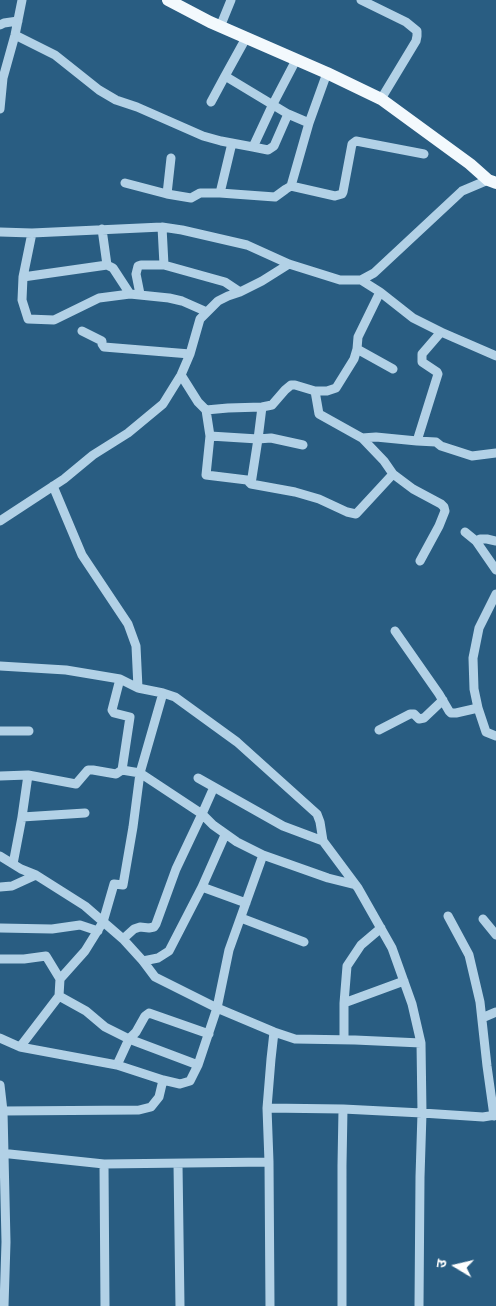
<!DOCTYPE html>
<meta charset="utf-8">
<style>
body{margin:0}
#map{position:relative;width:496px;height:1306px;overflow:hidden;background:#295d82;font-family:Ubuntu,"Noto Sans Devanagari",sans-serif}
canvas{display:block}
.north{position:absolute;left:431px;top:1241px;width:50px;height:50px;-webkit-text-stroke:4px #295d82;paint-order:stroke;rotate:279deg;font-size:14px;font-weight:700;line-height:20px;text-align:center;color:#fff}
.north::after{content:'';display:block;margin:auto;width:18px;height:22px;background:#fff;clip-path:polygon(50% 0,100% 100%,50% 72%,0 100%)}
</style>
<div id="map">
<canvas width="496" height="1306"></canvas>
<div class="north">उ</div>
</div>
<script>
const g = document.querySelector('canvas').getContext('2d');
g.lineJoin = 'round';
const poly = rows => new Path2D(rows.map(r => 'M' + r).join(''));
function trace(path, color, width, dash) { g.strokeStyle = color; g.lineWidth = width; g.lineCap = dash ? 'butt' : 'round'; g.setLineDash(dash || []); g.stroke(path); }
const minor = poly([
 [361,0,406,22,417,31,417,36,416,41,381,99],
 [0,25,4,23,18,21],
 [220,27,231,0],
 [15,35,55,55,99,90,116,100,137,107,203,136,221,141,253,147,273,104,296,60],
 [246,38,225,76,288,114,309,123],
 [211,102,225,76],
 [0,109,3,78,15,35,22,0],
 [232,143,220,193,275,197,286,189,291,186,309,123,327,73],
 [253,147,268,150,274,146,288,114],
 [125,183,167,194,191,198,200,193,220,193],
 [291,186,335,196,342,194,343,192,352,144,356,141,424,154],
 [167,194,171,158],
 [162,227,164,265,225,282,240,292],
 [102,229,107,265,113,268,130,294],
 [0,232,32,233,162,227,182,230,247,245,289,264,340,280,361,280,374,273,462,191,488,180],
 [32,233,23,277,22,300,28,319,54,320,99,298,130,294,169,298,182,301,207,312],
 [23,277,107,265],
 [140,294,136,274,138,266,141,265,164,265],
 [82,331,102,341,102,344,104,347,190,354],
 [441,332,496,356],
 [357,349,393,369],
 [181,375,198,402,206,410,228,408,262,407,272,405,285,390,291,385,295,385,315,391,327,391,336,388,354,359,357,349,358,337,380,292,361,280],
 [315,391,319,414,362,438,376,437,417,441,438,374,437,372,422,362,422,354,441,332,413,318,380,292],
 [262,407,258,439,271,438,303,445],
 [206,410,210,436,206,475,247,480,251,484,295,492,319,499,347,512,356,514,393,474,384,461,362,438],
 [210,436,258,439,251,484],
 [417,441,436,442,441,446,472,456,496,453],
 [393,474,413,489,441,504,444,507,445,511,439,526,420,561],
 [53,486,82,555,128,624,136,646,138,688],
 [0,521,64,479,93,455,128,433,163,404,181,375,190,354,200,319,218,301,228,296,240,292,262,281,289,264],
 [465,532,476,541,496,570],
 [476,541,480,539,487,539,496,541],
 [496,594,479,628,473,658,474,689,478,708,486,732,496,736],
 [395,631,439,694,449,711,451,713,456,713,478,708],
 [0,666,66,670,120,679,138,688,163,693,175,697,237,742,317,814,320,822,323,841],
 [120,679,112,710,114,713,130,717,122,770],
 [163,693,140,773,202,814,214,787],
 [379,730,410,714,414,714,419,719,424,718,443,700],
 [0,731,29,731],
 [28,775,22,817,85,813],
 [0,776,28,775,76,784,88,770,93,770,116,774,122,770,140,773,133,827,123,885,114,884,103,922,85,951,60,979,59,996,20,1047],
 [198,778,283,826,323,841,358,888,392,948,412,1004,421,1043,422,1113,343,1109,342,1165,342,1306],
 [0,856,21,869,36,875,85,906,123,939,143,961,155,977,217,1008,274,1032,295,1039,355,1040,421,1043],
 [13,864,22,817],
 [0,887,12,886,36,875],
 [202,887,246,903],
 [448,916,469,955,480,1002,487,1066,494,1116],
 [241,918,304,942],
 [483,919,496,935],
 [0,928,52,929,80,925,98,931],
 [123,939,134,929,140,927,149,928,154,927,156,924,176,869,202,814,213,825,237,842,263,855,328,878,356,885],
 [0,959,24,959,46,956,60,979],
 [143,961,158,958,169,951,202,887,225,835],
 [59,996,86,1011,105,1027,129,1039,117,1065],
 [344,1003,404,981],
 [482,1018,496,1012],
 [0,1038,20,1047,117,1065,163,1080],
 [344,1040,344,1003,347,966,361,945,381,928],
 [198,1065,129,1039,136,1032,145,1016,149,1013,209,1034],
 [0,1085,3,1111,6,1242,4,1306],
 [267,1108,271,1059,274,1032],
 [3,1111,139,1110,151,1107,159,1097,163,1080,180,1084,190,1081,198,1065,217,1008,229,950,263,855],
 [0,1153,104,1164,105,1306],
 [269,1162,267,1108,343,1109],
 [104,1164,269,1162,270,1306],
 [178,1164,180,1306],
 [419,1306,420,1177,422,1113,483,1117,496,1115]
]);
const major = poly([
 [168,0,210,22,327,73,381,99,470,164,488,180,496,183]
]);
trace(minor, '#b2d1e6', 9);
trace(major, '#f3f9fd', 12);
</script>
